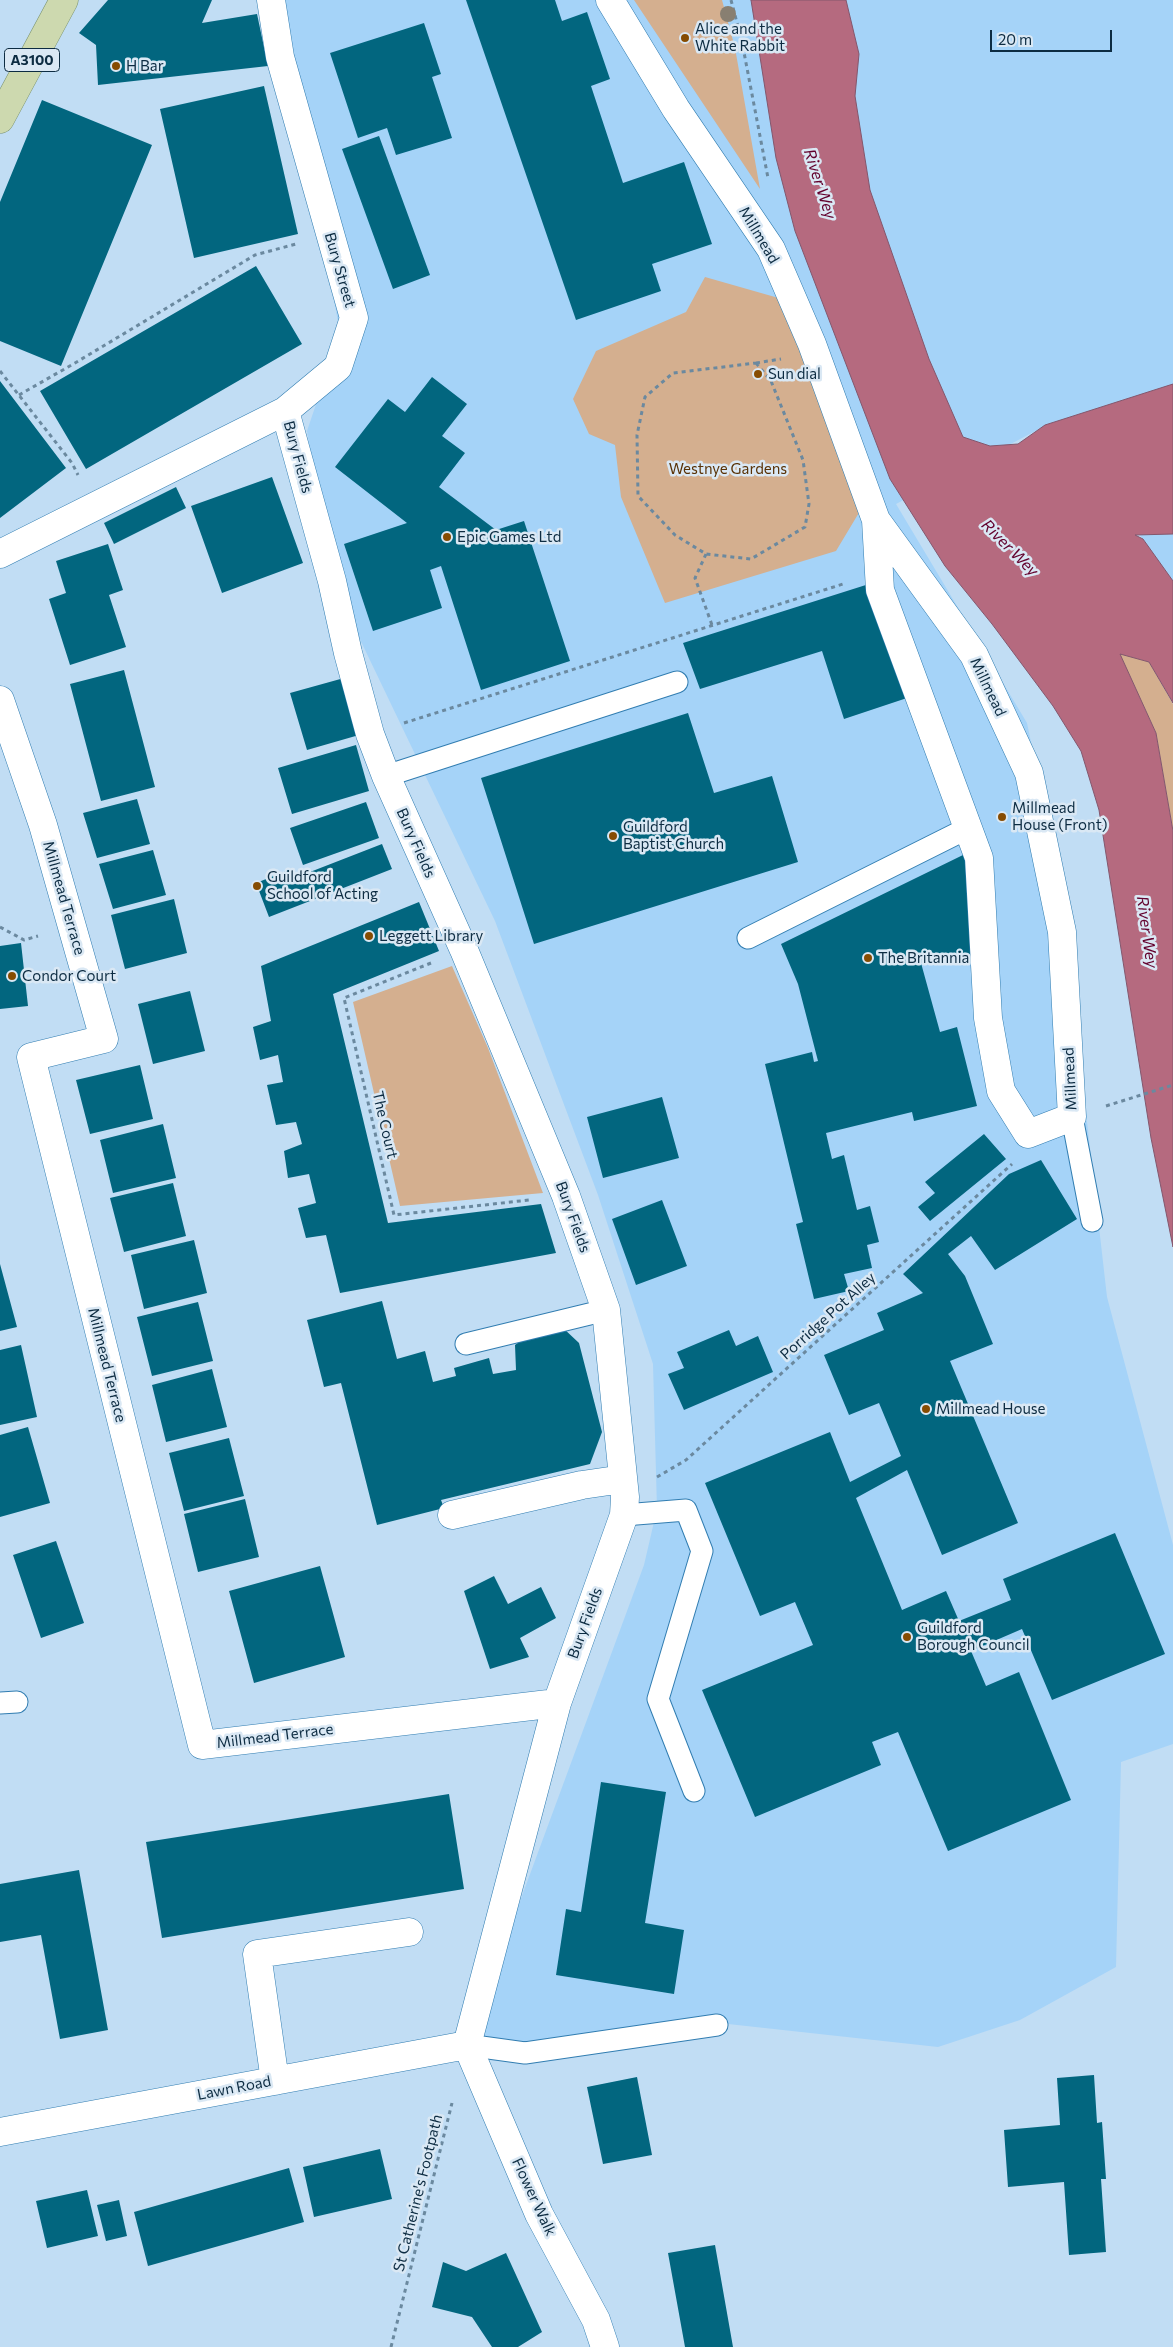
<!DOCTYPE html>
<style>
body{margin:0}
#map{position:relative;width:1173px;height:2347px;overflow:hidden;background:#c1ddf4;font-family:Commissioner,sans-serif}
canvas{display:block}
.scale{position:absolute;left:990px;top:30px;width:122px;height:22px;box-sizing:border-box;border:2px solid #0d2c42;border-top:0;padding-left:6px;font-size:15px;line-height:18px;white-space:nowrap;color:#0d2c42;-webkit-text-stroke:4px #dae8f4;paint-order:stroke}
</style>
<div id="map">
<canvas width="1173" height="2347"></canvas>
<div class="scale">20 m</div>
</div>
<script>
const g = document.querySelector('canvas').getContext('2d');
g.lineJoin = 'round';
function paint(path, color) { g.fillStyle = color; g.fill(path, 'evenodd'); }
const poly = rows => new Path2D(rows.map(r => 'M' + r).join(''));
function trace(path, color, width, dash) { g.strokeStyle = color; g.lineWidth = width; g.lineCap = dash ? 'butt' : 'round'; g.setLineDash(dash || []); g.stroke(path); }
function label(font, color, halo, rows, align = 'center') {
  g.font = font + ' Commissioner,sans-serif'; g.lineWidth = 5; g.setLineDash([]); g.textBaseline = 'middle'; g.strokeStyle = halo; g.fillStyle = color; for (const [text, x, y, turn = 0] of rows) {
    g.save(); g.translate(x, y); g.rotate((+turn || 0) * Math.PI / 180); g.textAlign = isNaN(turn) ? turn : align; if (halo) g.strokeText(text, 0, 0); g.fillText(text, 0, 0); g.restore();
  }
}
const built = poly([
 [280,0,1173,0,1173,581,1143,539,1045,426,896,504,1027,723,1059,876,1107,1297,1173,1545,1173,1744,1121,1762,1116,1967,1020,2020,938,2047,719,2023,498,2057,467,2045,644,1565,657,1509,653,1364,598,1195,495,921,332,581,307,431,340,333]
]);
const green = poly([
 [634,0,722,0,735,48,760,189],
 [705,277,782,299,860,511,836,551,665,603,621,497,615,445,589,434,573,399,596,351,686,312],
 [1119,653,1149,662,1173,704,1173,831,1156,733],
 [452,966,488,1048,543,1193,400,1206,353,1002]
]);
const water = poly([
 [751,0,846,0,859,54,855,96,870,190,929,359,963,437,990,446,1018,444,1045,425,1173,384,1173,534,1135,535,1143,539,1173,581,1173,703,1149,662,1120,654,1156,733,1173,831,1173,1247,1151,1138,1099,810,1081,751,1053,706,992,624,945,566,890,479,795,231,776,158,751,0]
]);
const building = poly([
 [108,0,212,0,202,23,257,14,268,66,98,85,96,45,79,33],
 [466,0,555,0,562,21,587,12,610,79,591,86,623,183,684,162,712,244,652,264,661,291,576,320],
 [424,23,441,74,432,77,452,138,396,155,387,128,358,138,330,53],
 [264,86,298,234,194,258,160,109],
 [42,100,152,145,61,366,0,341,0,202],
 [379,136,430,275,393,289,342,149],
 [256,266,302,344,86,469,40,391],
 [432,377,467,404,442,436,465,453,439,487,496,530,524,521,570,661,481,690,441,566,430,570,442,608,373,631,344,544,407,523,335,467,388,399,405,412],
 [0,381,66,468,0,518],
 [272,477,303,563,222,593,191,506],
 [176,487,186,508,114,544,104,523],
 [108,544,123,590,109,595,126,647,70,665,49,599,66,593,56,561],
 [869,584,907,698,844,719,822,651,700,689,683,643],
 [124,670,155,787,101,801,70,684],
 [344,678,359,735,307,750,290,693],
 [688,713,714,793,772,776,798,862,534,944,481,778],
 [356,745,369,791,292,814,278,768],
 [137,799,150,844,97,858,83,813],
 [366,802,379,838,303,865,290,828],
 [382,844,392,869,269,917,256,883,289,870,292,879],
 [153,850,166,895,113,909,99,864],
 [963,855,973,859,977,953,921,963,940,1032,957,1027,977,1106,914,1121,912,1112,826,1133,832,1159,844,1155,857,1210,870,1206,879,1242,867,1245,872,1268,844,1274,849,1291,814,1299,796,1224,803,1222,765,1064,812,1052,814,1062,818,1061,798,984,781,944],
 [174,899,187,953,125,969,111,915],
 [419,902,439,951,333,994,388,1223,541,1204,556,1253,340,1293,326,1235,306,1238,298,1208,316,1203,309,1174,288,1178,284,1151,302,1144,296,1122,276,1125,267,1085,283,1082,278,1055,260,1060,253,1027,271,1021,261,966],
 [21,943,28,1006,0,1009,0,946],
 [190,991,205,1051,153,1064,138,1004],
 [140,1065,153,1119,90,1134,76,1080],
 [662,1097,679,1158,603,1178,587,1117],
 [163,1124,176,1178,113,1193,100,1140],
 [984,1134,1006,1159,930,1221,918,1207,935,1193,925,1182],
 [1041,1160,1077,1219,995,1270,971,1236,948,1254,965,1276,993,1344,950,1361,1018,1523,942,1555,907,1470,856,1498,902,1610,946,1591,959,1621,1011,1600,1003,1579,1115,1533,1165,1654,1052,1700,1022,1629,971,1651,986,1686,1019,1672,1071,1800,948,1851,898,1732,872,1742,881,1765,755,1817,702,1690,813,1645,795,1602,760,1616,705,1483,830,1432,850,1482,901,1456,879,1403,849,1415,824,1355,884,1330,877,1313,923,1293,903,1274,1009,1174],
 [173,1183,186,1236,124,1252,110,1198],
 [662,1200,687,1266,636,1285,612,1219],
 [194,1240,207,1293,144,1309,131,1255],
 [0,1264,17,1327,0,1331],
 [382,1301,397,1359,425,1351,433,1382,456,1376,454,1368,489,1358,493,1374,516,1370,515,1345,537,1329,562,1327,579,1343,602,1432,590,1464,441,1500,444,1508,377,1525,341,1383,324,1387,307,1320],
 [198,1302,213,1361,152,1376,137,1317],
 [729,1330,736,1346,758,1336,773,1372,684,1410,668,1374,684,1368,677,1352],
 [21,1345,37,1417,0,1425,0,1350],
 [212,1369,227,1427,166,1442,152,1385],
 [28,1427,50,1503,0,1517,0,1435],
 [229,1438,244,1496,184,1511,169,1453],
 [245,1499,259,1557,198,1572,184,1514],
 [56,1541,84,1623,41,1638,13,1555],
 [320,1566,345,1657,254,1683,229,1591],
 [494,1576,508,1604,541,1587,556,1618,520,1638,529,1657,490,1669,464,1591],
 [601,1782,666,1792,645,1923,684,1930,674,1994,556,1975,566,1909,581,1912],
 [449,1794,464,1889,162,1938,146,1842],
 [79,1870,108,2030,60,2039,41,1935,0,1942,0,1884],
 [1094,2075,1097,2123,1102,2122,1106,2179,1101,2179,1106,2252,1069,2255,1064,2182,1008,2187,1004,2130,1060,2125,1057,2078],
 [637,2077,652,2155,603,2164,587,2087],
 [380,2149,392,2199,314,2217,303,2167],
 [289,2168,304,2222,148,2266,134,2212],
 [87,2190,98,2236,47,2248,36,2201],
 [119,2200,127,2236,106,2241,97,2205],
 [715,2245,733,2347,685,2347,668,2253],
 [506,2253,542,2332,518,2347,492,2347,472,2317,432,2307,443,2262,466,2271]
]);
const path = poly([
 [731,0,742,42,768,178],
 [756,363,771,381,803,460,809,504,805,527,751,559,706,554,675,535,638,496,637,435,645,397,673,373,756,363],
 [756,363,781,359],
 [0,371,72,463,78,475],
 [19,395,75,363,255,255,296,244],
 [706,554,695,578,712,625],
 [404,723,843,584],
 [0,927,24,940,38,936],
 [431,963,344,998,394,1215,529,1200],
 [1106,1106,1173,1085],
 [657,1477,686,1460,1012,1164],
 [391,2347,452,2103]
]);
const lane = poly([
 [386,776,677,682],
 [748,938,968,828],
 [1072,1117,1092,1221],
 [466,1344,606,1310],
 [624,1515,686,1510,702,1551,658,1699,694,1791],
 [0,1703,17,1702],
 [467,2045,525,2053,717,2025]
]);
const street = poly([
 [610,0,676,109,771,249,812,344,876,520,974,655,1029,773,1062,932,1072,1117,1028,1134,1001,1091,988,1018,979,858,880,590,876,520],
 [285,411,332,581,348,653,370,734,386,776,464,950,566,1196,606,1310,625,1497,624,1515,557,1703,467,2045],
 [0,554,285,411,338,367,354,318,280,57,271,0],
 [0,700,43,825,104,1039,31,1057,202,1745,557,1703],
 [452,1515,582,1485,623,1479],
 [467,2045,539,2214,596,2320,605,2347],
 [275,2081,257,1954,409,1932],
 [0,2132,467,2045]
]);
const primary = poly([
 [0,119,64,0]
]);
const trees = [
 [728,14]
];
const markers = [
 [685,38,5,"#864c02"],
 [116,66,5,"#864c02"],
 [758,374,5,"#864c02"],
 [447,537,5,"#864c02"],
 [1002,817,5,"#864c02"],
 [613,836,5,"#864c02"],
 [257,886,5,"#864c02"],
 [369,936,5,"#864c02"],
 [868,958,5,"#864c02"],
 [12,976,5,"#864c02"],
 [926,1409,5,"#864c02"],
 [907,1637,5,"#864c02"]
];
const shields = [
 [32,60,55]
];
const shieldNames = [
 ["A3100",32,60]
];
const poiNames = [
 ["Alice and the",695,29],
 ["White Rabbit",695,46],
 ["H Bar",126,66],
 ["Sun dial",768,374],
 ["Epic Games Ltd",457,537],
 ["Millmead",1012,808],
 ["House (Front)",1012,825],
 ["Guildford",623,827],
 ["Baptist Church",623,844],
 ["Guildford",267,877],
 ["School of Acting",267,894],
 ["Leggett Library",379,936],
 ["The Britannia",878,958],
 ["Condor Court",22,976],
 ["Millmead House",936,1409],
 ["Guildford",917,1628],
 ["Borough Council",917,1645]
];
const streetNames = [
 ["Millmead",759,235,59],
 ["Bury Street",340,270,74],
 ["Bury Fields",298,457,75],
 ["Millmead",988,687,64],
 ["Bury Fields",416,843,66],
 ["Millmead Terrace",64,898,74],
 ["Millmead",1070,1079,-93],
 ["The Court",385,1125,77],
 ["Bury Fields",573,1217,70],
 ["Porridge Pot Alley",828,1316,-42],
 ["Millmead Terrace",107,1365,76],
 ["Bury Fields",585,1623,-70],
 ["Millmead Terrace",275,1736,-7],
 ["Lawn Road",234,2088,-11],
 ["St Catherine's Footpath",418,2193,-76],
 ["Flower Walk",534,2197,65]
];
const parkNames = [
 ["Westnye Gardens",728,469]
];
const waterNames = [
 ["River Wey",820,184,72],
 ["River Wey",1010,548,45],
 ["River Wey",1147,932,82]
];
paint(built, '#a5d3f8');
paint(green, '#d4af8f');
paint(water, '#b56a7f');
trace(water, '#83576d', 1);
paint(building, '#02667f');
trace(lane, '#317db1', 23);
trace(street, '#317db1', 29);
trace(primary, '#748c66', 29);
trace(path, '#6b899f', 3, [4, 4]);
trace(lane, '#fff', 21);
trace(street, '#fff', 28);
trace(primary, '#cdd9af', 28);
g.fillStyle = '#887f71';
for (const [x, y] of trees) { g.beginPath(); g.arc(x, y, 8, 0, 2 * Math.PI); g.fill(); }
for (const [x, y, r, color] of markers) { const dot = new Path2D(); dot.arc(x, y, r, 0, 2 * Math.PI); g.fillStyle = color; g.fill(dot); trace(dot, '#dae8f4', 2); }
for (const [x, y, w] of shields) { const box = new Path2D(); box.roundRect(x - w / 2, y - 11.5, w, 23, 4); g.fillStyle = '#dae8f4'; g.fill(box); trace(box, '#0d2c42', 1); }
label('bold 14px', '#0d2c42', null, shieldNames);
label('15px', '#0d2c42', '#dae8f4', poiNames, 'left');
label('15px', '#0d2c42', '#dae8f4', streetNames);
label('15px', '#593206', '#dae8f4', parkNames);
label('italic 16px', '#63022e', '#dae8f4', waterNames);
</script>
